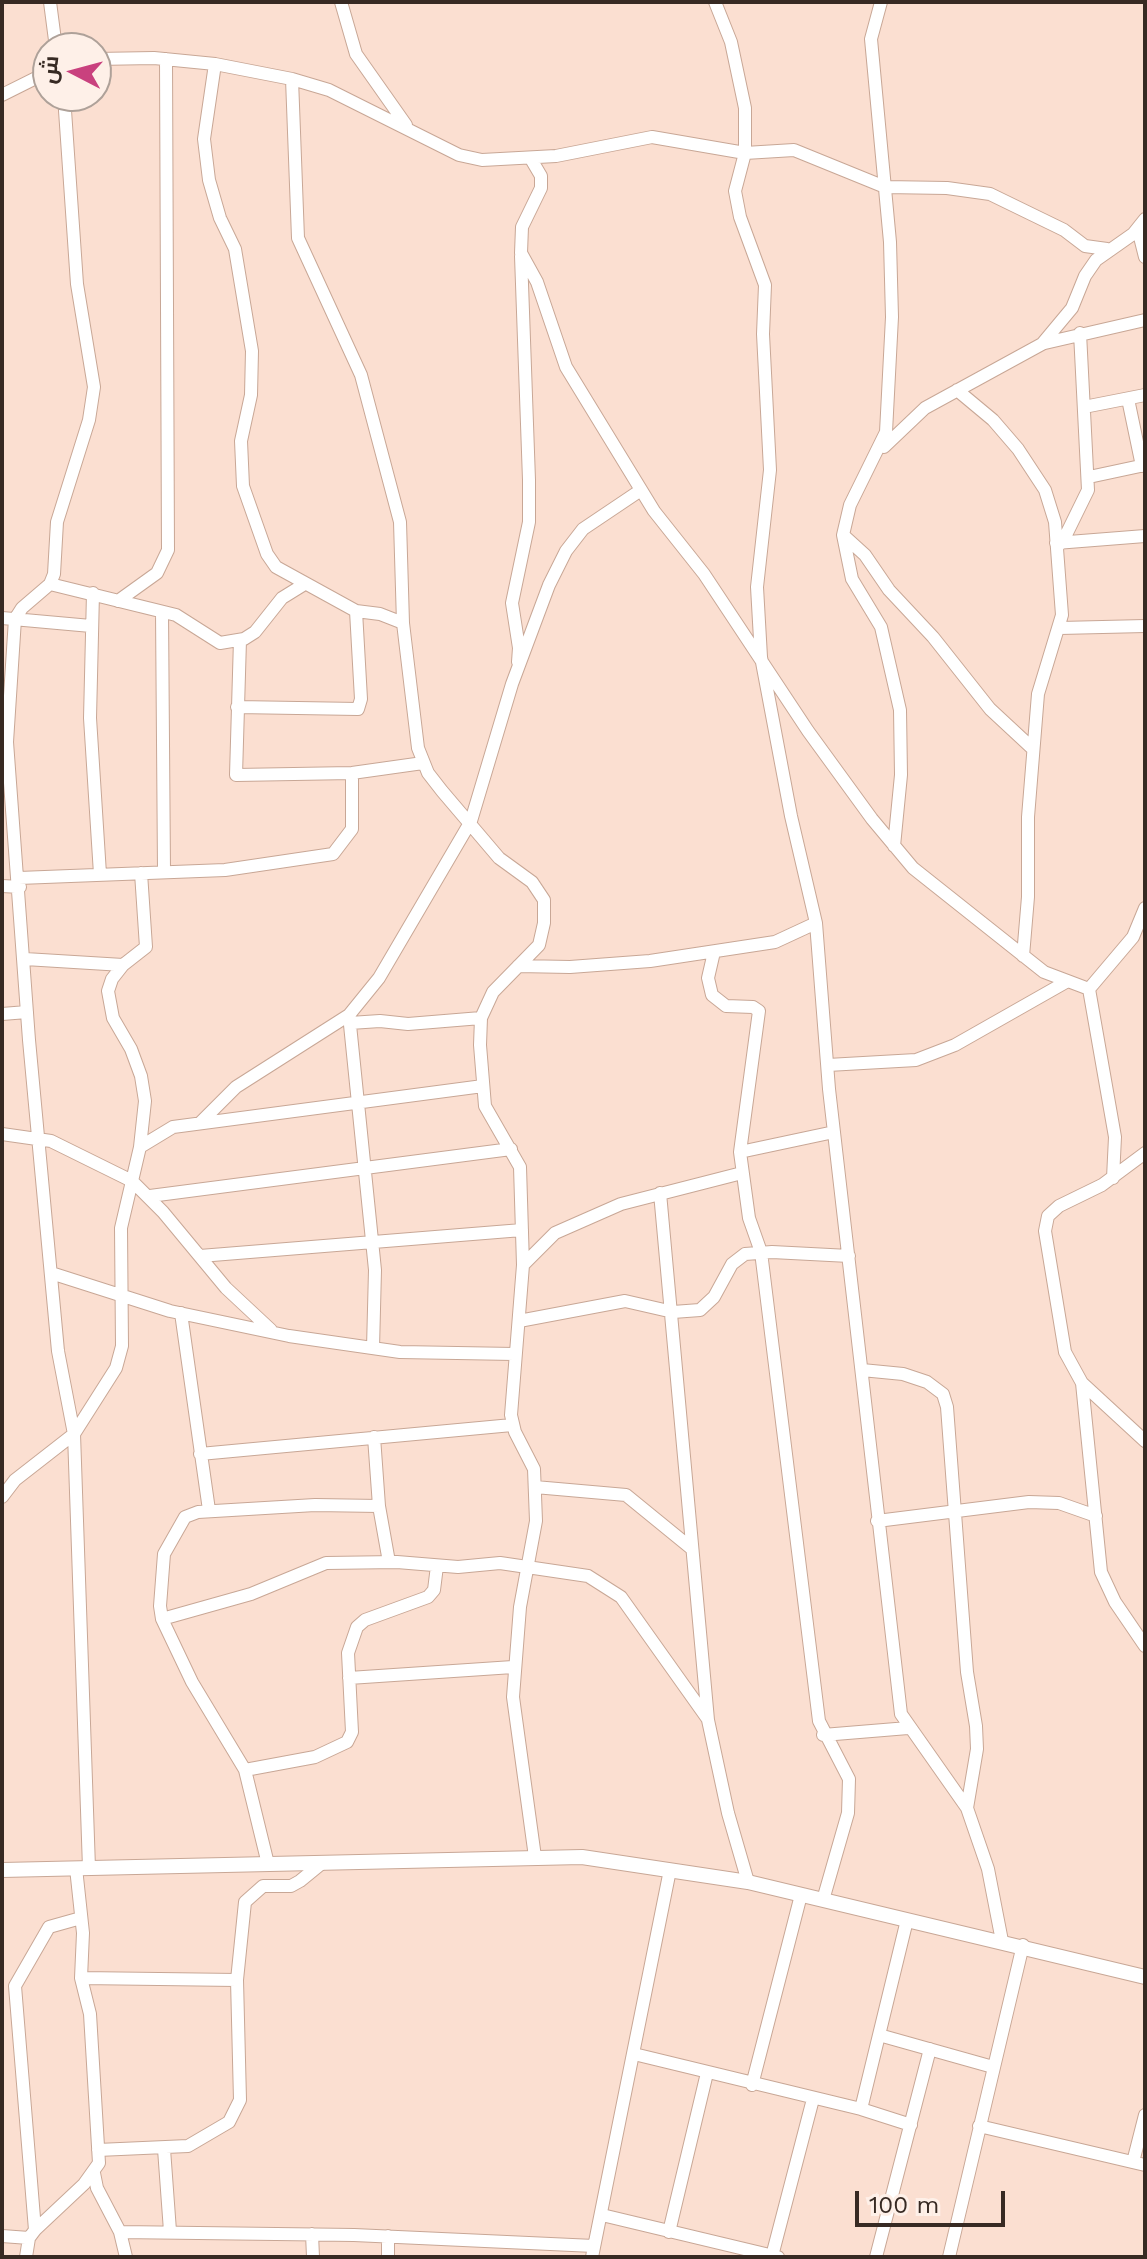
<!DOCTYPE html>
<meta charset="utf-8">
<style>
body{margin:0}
#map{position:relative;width:1147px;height:2259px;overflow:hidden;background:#fbdfd1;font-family:"Work Sans",Cairo,sans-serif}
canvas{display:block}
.frame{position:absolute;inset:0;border:4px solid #372a23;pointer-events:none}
.north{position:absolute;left:32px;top:32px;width:80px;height:80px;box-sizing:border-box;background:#fef0e8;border:2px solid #aea199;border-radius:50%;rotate:276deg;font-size:22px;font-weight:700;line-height:32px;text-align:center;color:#372a23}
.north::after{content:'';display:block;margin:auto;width:28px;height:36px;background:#c9417e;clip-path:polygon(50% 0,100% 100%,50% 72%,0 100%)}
.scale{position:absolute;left:855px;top:2191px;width:150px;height:36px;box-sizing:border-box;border:4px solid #372a23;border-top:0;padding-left:10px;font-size:24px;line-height:28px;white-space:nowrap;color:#372a23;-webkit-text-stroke:6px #fef0e8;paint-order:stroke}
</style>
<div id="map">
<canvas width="1147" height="2259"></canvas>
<div class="frame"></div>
<div class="north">ش</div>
<div class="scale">100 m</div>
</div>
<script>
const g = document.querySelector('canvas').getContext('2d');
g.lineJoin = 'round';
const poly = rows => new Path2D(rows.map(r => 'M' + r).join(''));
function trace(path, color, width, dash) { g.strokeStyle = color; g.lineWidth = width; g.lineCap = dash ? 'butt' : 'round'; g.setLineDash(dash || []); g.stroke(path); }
const minor = poly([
 [50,2,56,48],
 [341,2,356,54,406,125],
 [715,2,731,42,745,108,745,153,735,191,740,217,765,285,763,334,770,470,757,587,761,657,791,816,816,923,829,1089,901,1714,967,1808,988,1869,1002,1941],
 [881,2,871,39,890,242,892,317,886,432,850,505,843,535,852,579,881,627,900,710,901,775,894,846],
 [96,59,154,58,215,64,292,79,329,90,459,155,482,160,556,156,652,137,745,153,794,150,885,187,947,188,990,194,1064,230,1085,246,1107,249],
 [215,64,204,139,209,180,220,218,235,249,252,351,251,395,241,441,243,486,267,554,276,567,356,611,380,614,403,623],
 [292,79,298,238,361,375,400,522,403,623,418,748,428,773,442,791,499,858,532,882,544,900,544,923,539,945,493,992,481,1018,480,1045,485,1106,520,1167,523,1265,511,1415,515,1432,534,1469,536,1521,520,1607,513,1697,535,1857],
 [2,95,48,72],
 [64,96,77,284,94,387,89,420,57,522,54,574,50,584,22,608,15,619,7,742,29,1040,58,1351,74,1434,89,1868],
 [531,159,541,176,541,188,522,227,521,253,537,282,566,367,654,511,704,574,808,731,872,819,913,868,1044,972,1089,989],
 [1138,229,1145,257],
 [1045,343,1145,320],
 [957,390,993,420,1018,449,1045,490,1055,522,1062,615,1038,694,1028,817,1028,897,1023,956],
 [1128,399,1142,466],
 [1084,407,1145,395],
 [884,447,925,408,1042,344,1072,308,1085,276,1096,260,1133,234,1145,219],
 [1089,477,1145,465],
 [843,535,865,555,889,590,933,637,990,709,1032,748],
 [1056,543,1145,536],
 [1062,543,1088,490,1080,333],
 [50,584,176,615,220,643,244,639,255,632,282,598,303,585],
 [93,593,90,718,100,874],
 [118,601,157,573,168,550,166,59],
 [162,612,164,871],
 [2,618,91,626],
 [1060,628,1145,626],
 [240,640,236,775,352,773,423,763],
 [518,662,519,648,512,603,529,522,529,480,521,256],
 [237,707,358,709,361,699,356,611],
 [19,878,225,870,333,854,352,829,352,773],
 [2,886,20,887],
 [714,952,708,978,712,995,726,1006,753,1007,759,1011,740,1152,749,1218,761,1252,819,1721,849,1779,848,1813,823,1900],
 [25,959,123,965],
 [518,966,570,967,650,961,775,942,816,923],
 [2,1014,27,1012],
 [349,1015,375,1270,373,1348],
 [350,1023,380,1021,408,1024,481,1018],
 [828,1065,916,1060,955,1045,1066,982],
 [201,1122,236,1087,349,1015,379,978,471,821,512,684,549,585,566,551,583,529,641,490],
 [2,1134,51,1141,132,1181,163,1212,226,1288,271,1330],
 [140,1147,173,1127,483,1086],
 [740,1152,834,1132],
 [1145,1153,1102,1185,1059,1206,1048,1216,1045,1231,1065,1352,1082,1383,1145,1441],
 [1113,1178,1115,1137,1089,989,1133,937,1145,908],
 [660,1193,708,1720,728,1813,748,1882],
 [150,1196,511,1149],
 [200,1256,522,1230],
 [523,1265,555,1233,621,1204,742,1173],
 [51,1273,170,1311,289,1336,400,1352,514,1354],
 [181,1313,209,1510],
 [519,1321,625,1301,673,1312,700,1310,714,1297,732,1264,745,1254,772,1252,849,1256],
 [862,1370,903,1374,927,1382,943,1394,947,1407,967,1672,976,1726,977,1749,967,1808],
 [1082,1383,1101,1572,1115,1602,1145,1646],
 [374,1437,379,1506,389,1562],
 [200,1454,512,1425],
 [535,1487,626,1495,691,1548],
 [2,1497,15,1480,74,1434,116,1368,122,1346,121,1228,140,1147,145,1101,141,1076,131,1049,113,1018,108,991,112,979,123,965,146,947,141,873],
 [877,1521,1029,1502,1059,1503,1096,1516],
 [162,1619,251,1594,326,1563,397,1562,458,1567,500,1563,588,1576,621,1597,707,1718],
 [349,1678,513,1667],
 [823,1735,908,1728],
 [245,1770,315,1757,347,1742,352,1732,348,1653,357,1627,365,1620,428,1597,434,1590,437,1566],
 [268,1864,245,1770,192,1682,162,1619,160,1606,164,1554,185,1517,198,1512,315,1505,379,1506],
 [81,1978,237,1980],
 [879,2035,993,2067],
 [634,2054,861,2109,911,2125],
 [752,2085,801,1895],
 [861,2109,907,1920],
 [979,2126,1145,2165],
 [164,2149,170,2231],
 [98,2150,188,2146,229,2122,240,2100,237,1980,245,1902,263,1886,291,1886,300,1881,322,1863],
 [1133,2162,1145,2115],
 [94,2173,97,2188,120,2232,126,2257],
 [602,2215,778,2257],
 [35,2230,15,1986,49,1927,81,1918],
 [120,2232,354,2235,594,2246],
 [669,2232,707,2073],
 [312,2234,313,2257],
 [2,2236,29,2238],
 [388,2236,388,2257],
 [772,2256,813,2099],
 [26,2257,29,2238,35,2230,84,2184,99,2163,90,2014,81,1978,83,1933,76,1868],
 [592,2257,670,1870],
 [876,2257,930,2049],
 [949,2257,1023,1945]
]);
const tertiary = poly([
 [2,1870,582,1857,748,1882,1145,1977]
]);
trace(minor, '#c8a796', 14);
trace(tertiary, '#c8a796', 16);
trace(minor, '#fff', 12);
trace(tertiary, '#fff', 14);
</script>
